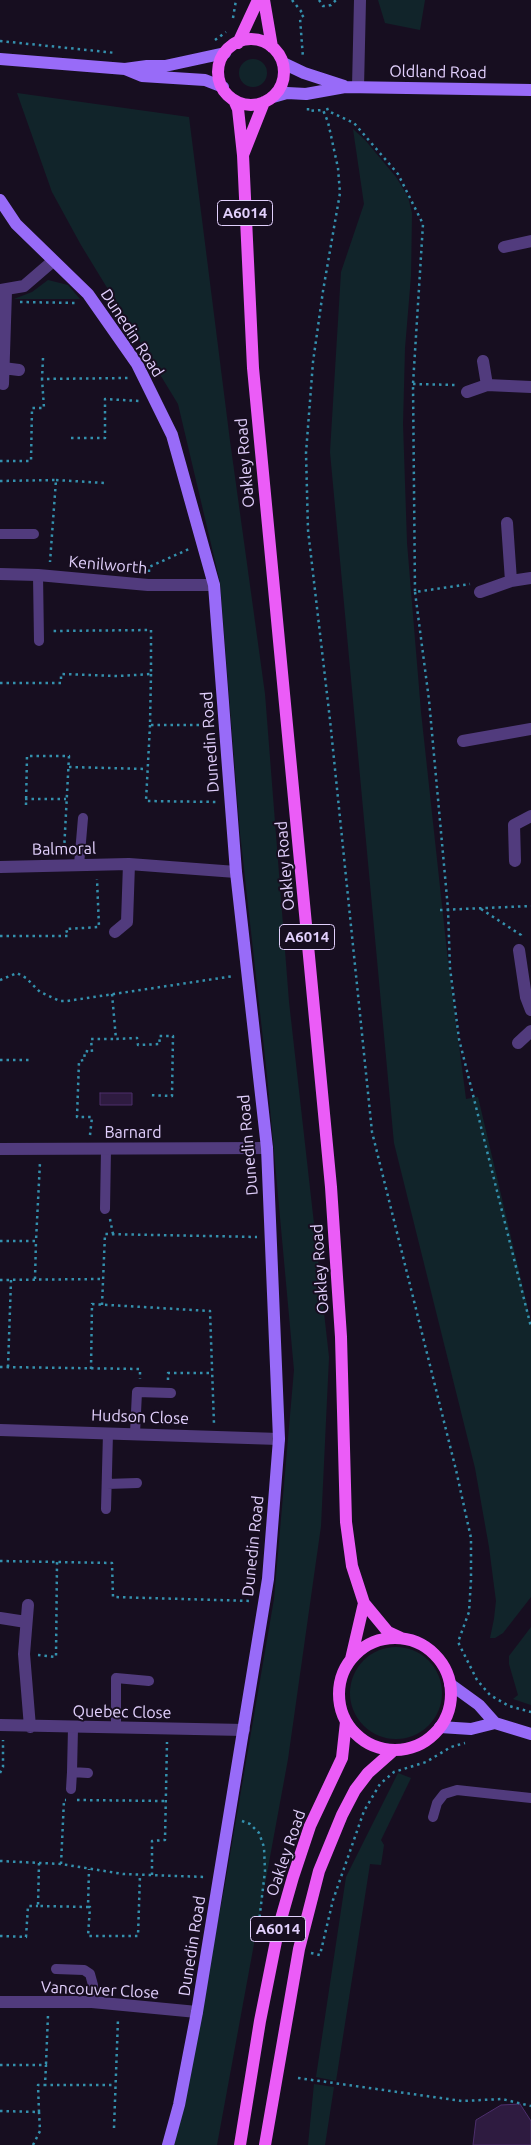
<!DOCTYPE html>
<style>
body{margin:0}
canvas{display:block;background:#170e20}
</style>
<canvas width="531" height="2145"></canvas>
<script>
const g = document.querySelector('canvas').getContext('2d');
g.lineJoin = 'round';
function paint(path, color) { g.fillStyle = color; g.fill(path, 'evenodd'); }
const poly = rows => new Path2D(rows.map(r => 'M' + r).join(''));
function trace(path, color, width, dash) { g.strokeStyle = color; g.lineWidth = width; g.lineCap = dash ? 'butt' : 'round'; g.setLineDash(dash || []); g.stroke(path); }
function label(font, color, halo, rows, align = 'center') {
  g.font = font + ' Ubuntu,sans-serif'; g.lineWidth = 4; g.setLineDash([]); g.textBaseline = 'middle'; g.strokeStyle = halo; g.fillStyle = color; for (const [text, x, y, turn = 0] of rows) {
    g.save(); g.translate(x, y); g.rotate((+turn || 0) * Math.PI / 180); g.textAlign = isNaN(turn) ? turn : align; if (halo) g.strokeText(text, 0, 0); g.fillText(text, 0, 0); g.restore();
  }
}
const green = poly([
 [378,0,425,0,420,30,385,23],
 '239 73a14 14 0 1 1 28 0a14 14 0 1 1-28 0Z',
 [17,93,189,117,230,441,265,694,289,1002,329,1357,321,1526,288,1759,217,2145,174,2145,224,1890,274,1599,294,1370,267,1075,240,833,220,582,178,404,81,245,52,192],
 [353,129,365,140,396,177,408,197,412,213,411,276,405,348,403,424,407,543,421,712,448,961,466,1099,478,1097,531,1322,531,1597,503,1633,495,1638,490,1638,494,1619,496,1601,489,1547,475,1468,394,1143,330,452,341,272,364,204],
 [48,280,68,285,80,299,14,299,32,292],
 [531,1627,531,1705,513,1699,518,1695,509,1664,509,1656],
 '350 1693a46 46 0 1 1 92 0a46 46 0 1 1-92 0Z',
 [398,1773,411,1778,381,1840,384,1845,381,1865,370,1864,336,2081,316,2077,346,1877],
 [314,2084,334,2087,325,2145,308,2145]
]);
const building = poly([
 [100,1093,132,1093,132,1105,100,1105,100,1093],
 [520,2104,531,2121,531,2145,473,2145,476,2120,501,2105,520,2104]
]);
const path = poly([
 [292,0,304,15,300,18,303,58],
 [319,0,323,6,326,6,331,5,336,0],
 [233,18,236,0],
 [215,40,226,32],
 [0,41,116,53],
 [308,108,308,111,323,110,328,122,338,168,340,193,323,291,313,362,306,453,308,530,330,720,372,1132,456,1470,471,1538,471,1580,469,1612,458,1642,477,1680,490,1695,509,1706,531,1712],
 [327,108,328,111,354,123,398,174,423,224,413,384,415,592,470,584],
 [20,302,77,303],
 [43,358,42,379,129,378],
 [413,384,455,385],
 [71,438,105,438,105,399,139,401],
 [0,461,31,461,32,408,44,408,42,379],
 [56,480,105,483],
 [0,481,56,480,50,562],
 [149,572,149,567,189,549],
 [415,592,429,700,448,909,450,968,459,1039,531,1327],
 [151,674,150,725,210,725],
 [0,683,61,683,61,674,118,676,151,674,151,630,51,631],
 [150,725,146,801,218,802],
 [69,767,147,769],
 [25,799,66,799],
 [26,805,27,756,69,756,64,851],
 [481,909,521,935,521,937],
 [440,910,531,906],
 [0,936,68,936,66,929,99,927,97,879],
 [0,980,17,973,26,978,40,992,60,1001,67,1001,234,976],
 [112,994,116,1039,137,1038,138,1045,160,1044,159,1036,173,1036,172,1096,148,1095],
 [0,1060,29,1060],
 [90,1135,92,1117,77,1117,79,1061,84,1060,85,1051,92,1052,91,1039,116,1039],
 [110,1219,113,1234],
 [0,1241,36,1241,40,1162],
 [35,1279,36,1241],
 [0,1280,103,1279],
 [102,1305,105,1234,257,1237],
 [0,1367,140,1369,140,1379],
 [8,1367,11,1280],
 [91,1369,92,1304,210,1311,214,1424],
 [168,1380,168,1373,213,1373],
 [0,1561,112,1563,113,1597,252,1601],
 [38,1655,56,1657,57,1562],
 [0,1773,3,1767,3,1740],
 [77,1800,166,1801],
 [242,1821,250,1824,259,1833,264,1847,265,1871,259,1922,265,1923],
 [0,1861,61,1864,123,1874,205,1877],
 [39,1863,38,1906,88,1907,89,1869],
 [61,1864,64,1800,66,1800],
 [152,1875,152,1841,165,1840,167,1742],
 [88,1907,90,1907,88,1936,138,1936,140,1875],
 [0,1936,26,1937,28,1906,38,1906],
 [311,1953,320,1955,333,1900,364,1811,380,1784,394,1772,426,1762,451,1747,465,1743],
 [46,2064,48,2015],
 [0,2065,46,2065,45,2085,115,2085],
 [298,2078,462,2101,502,2099,531,2106],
 [0,2111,39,2112,38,2085,45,2085],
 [114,2128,118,2019],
 [33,2145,40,2131,39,2112]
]);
const lane = poly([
 [0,534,34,534],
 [38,575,39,641],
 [79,865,83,818],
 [105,1209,106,1149],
 [135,1433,137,1392,171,1393],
 [107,1484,137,1483],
 [106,1509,108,1433],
 [116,1728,116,1678,149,1681],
 [72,1772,73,1728],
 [71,1789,72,1772,88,1773],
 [433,1817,437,1803,444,1794,457,1790,531,1798],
 [56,1969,84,1970,90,1974,93,1985,92,2002]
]);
const street = poly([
 [358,87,360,0],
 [504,247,531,241],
 [0,290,24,286,53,261],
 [483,361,487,385],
 [3,368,19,370],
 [3,384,6,291],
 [467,392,487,385,531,387],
 [507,523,511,581,531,578],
 [0,574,38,575,148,585,214,585],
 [480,592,511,581],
 [463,741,531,729],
 [515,861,514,825,531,816],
 [0,867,129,864,236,872],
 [115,932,127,922,129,864],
 [519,950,526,997,531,1010],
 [518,1043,531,1031],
 [0,1149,267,1148],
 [0,1430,279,1439],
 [28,1605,24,1654,30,1727],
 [0,1618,26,1622],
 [0,1725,244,1730],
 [0,2002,92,2002,197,2012]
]);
const secondary = poly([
 [0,59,125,69,147,66,165,66,225,53],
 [283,63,304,73,344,86],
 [125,69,142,76,205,80,223,87],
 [273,97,287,93,306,94,345,87,531,90],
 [0,200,16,224,88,294,137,364,172,435,214,585,236,872,267,1148,279,1439,268,1579,197,2012,179,2105,168,2145],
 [450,1684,479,1705,495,1723],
 [440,1727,471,1729,495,1723,531,1734]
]);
const primary = poly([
 [264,0,272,47],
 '218 72a33 33 0 1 1 66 0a33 33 0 1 1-66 0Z',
 [238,43,258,0],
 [234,100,238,109,243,155,253,368,331,1187,341,1337,346,1522,352,1566,364,1603,388,1632,401,1638],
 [243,155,264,102],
 '339 1694a56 56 0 1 1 112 0a56 56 0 1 1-112 0Z',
 [351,1659,364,1603],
 [240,2145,260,2021,279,1926,293,1877,310,1826,342,1758,346,1722],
 [265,2145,299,1949,319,1871,342,1815,355,1790,368,1773,394,1750]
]);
const shields = [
 [245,213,55],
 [307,937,55],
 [278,1929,55]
];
const shieldNames = [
 ["A6014",245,213],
 ["A6014",307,937],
 ["A6014",278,1929]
];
const streetNames = [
 ["Oldland Road",438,72,1],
 ["Dunedin Road",132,333,57],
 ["Oakley Road",245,463,-95],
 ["Kenilworth",108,565,5],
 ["Dunedin Road",210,742,-94],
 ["Balmoral",64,849,-1],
 ["Oakley Road",285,866,-95],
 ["Barnard",133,1133],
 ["Dunedin Road",248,1145,-95],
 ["Oakley Road",320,1269,-94],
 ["Hudson Close",140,1417,2],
 ["Dunedin Road",253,1546,-84],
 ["Quebec Close",122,1712,1],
 ["Oakley Road",286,1853,-71],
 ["Dunedin Road",192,1946,-81],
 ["Vancouver Close",100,1990,3]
];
paint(green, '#11242a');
paint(building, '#2e1b40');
trace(building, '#4c2e6b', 1);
trace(path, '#3490ad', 2.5, [2.5, 4]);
trace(lane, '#513b7d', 10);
trace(street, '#513b7d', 12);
trace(secondary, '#986bf8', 12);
trace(primary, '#eb5cf7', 12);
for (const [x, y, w] of shields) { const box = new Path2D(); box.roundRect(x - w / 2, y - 12.5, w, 25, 4); g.fillStyle = '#170e20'; g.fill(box); trace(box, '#e2d0fd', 1); }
label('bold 15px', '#e2d0fd', null, shieldNames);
label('16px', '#e2d0fd', '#170e20', streetNames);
</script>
